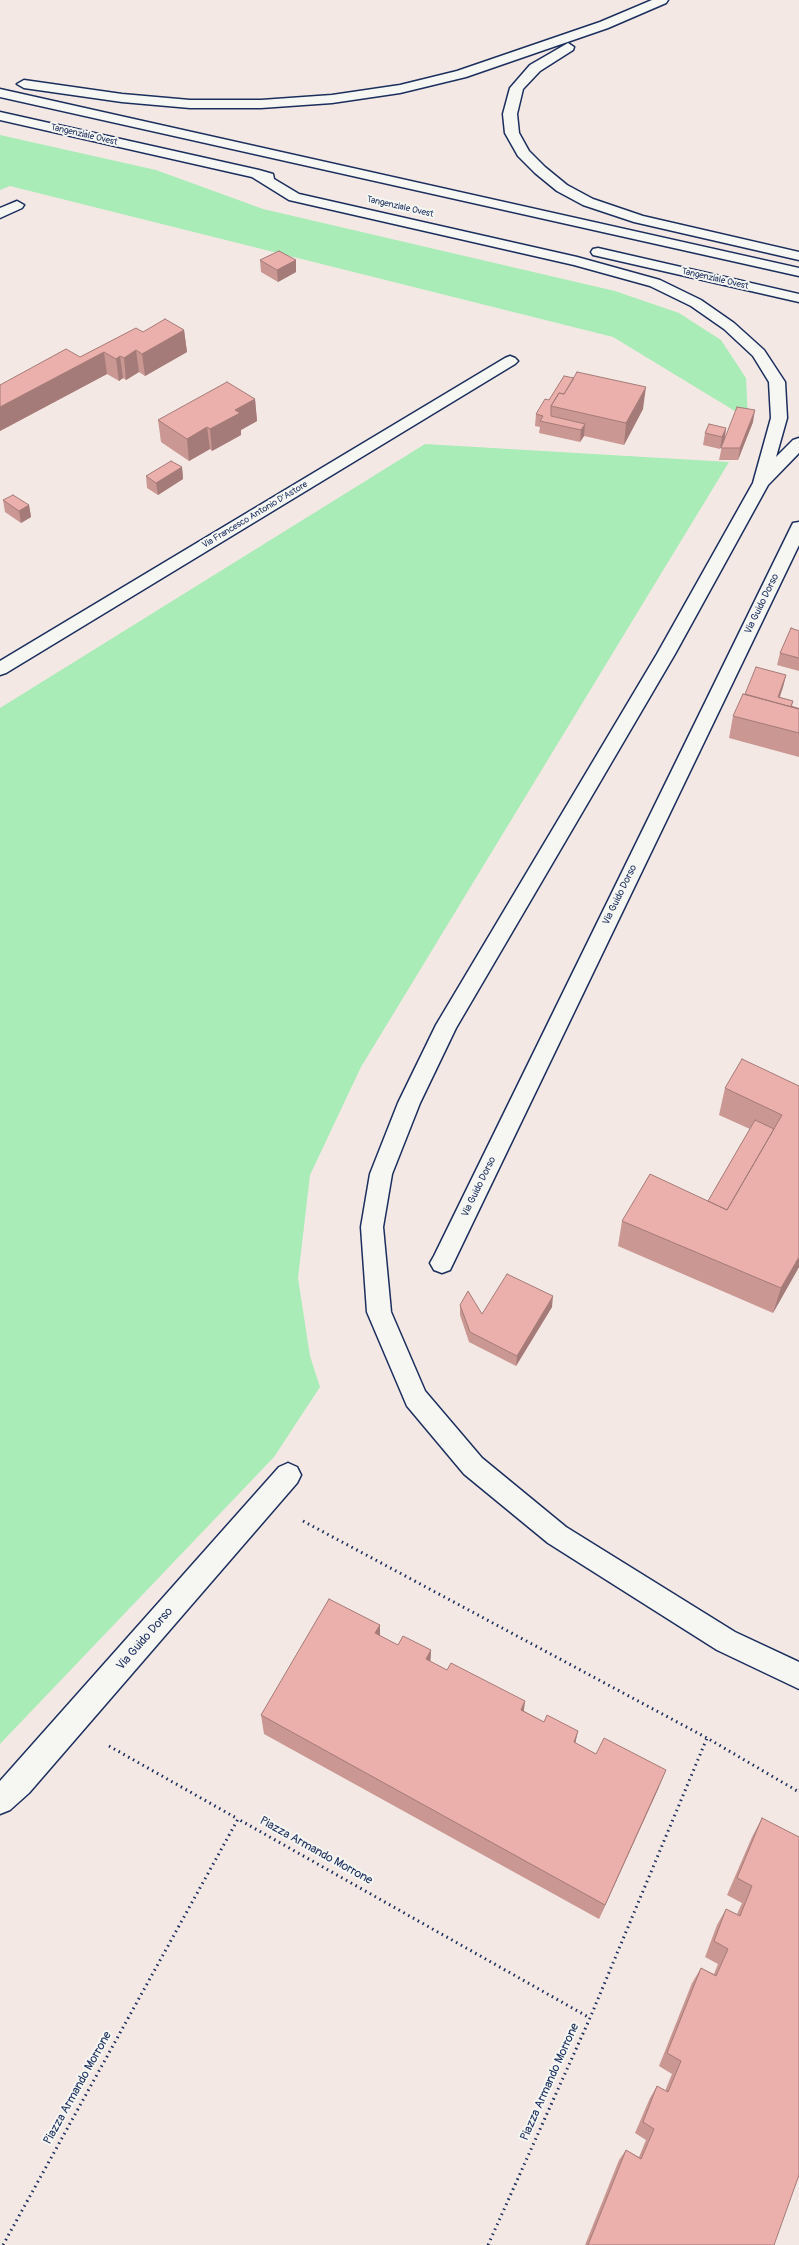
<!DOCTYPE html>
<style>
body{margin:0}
canvas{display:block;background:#f4e8e4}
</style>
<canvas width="799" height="2245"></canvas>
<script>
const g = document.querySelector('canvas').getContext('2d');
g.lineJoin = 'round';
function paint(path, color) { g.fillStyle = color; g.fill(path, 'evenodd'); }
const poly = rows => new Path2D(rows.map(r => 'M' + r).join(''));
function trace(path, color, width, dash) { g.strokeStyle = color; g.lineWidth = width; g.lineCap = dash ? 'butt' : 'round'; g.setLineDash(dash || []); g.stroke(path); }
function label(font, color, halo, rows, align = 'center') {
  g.font = font + ' Pangolin,sans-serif'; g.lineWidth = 4; g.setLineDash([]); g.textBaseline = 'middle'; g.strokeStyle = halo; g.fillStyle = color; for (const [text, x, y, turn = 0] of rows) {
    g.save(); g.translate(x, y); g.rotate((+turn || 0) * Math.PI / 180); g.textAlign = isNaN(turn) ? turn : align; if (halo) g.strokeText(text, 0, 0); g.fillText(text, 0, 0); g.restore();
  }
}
const green = poly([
 [0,135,156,170,263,209,615,291,679,313,721,340,746,378,748,419,613,337,10,186,0,190],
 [425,444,729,462,361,1067,310,1175,298,1278,310,1356,320,1387,274,1457,0,1744,0,708]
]);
const path = poly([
 [303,1521,707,1738,799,1792],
 [109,1746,238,1819],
 [3,2245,238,1819,590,2018],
 [488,2245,590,2018,707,1738]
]);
const minor = poly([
 [17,201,24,205,22,208,0,218,0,208,17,201],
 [510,356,515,358,518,361,515,364,6,673,0,675,0,661,505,358,510,356],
 [799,522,799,545,450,1270,442,1273,434,1270,430,1263,434,1256,791,527,793,523,799,522],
 [288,1463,297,1467,301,1475,297,1483,29,1793,10,1810,0,1814,0,1781,279,1467,288,1463]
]);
const highway = poly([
 [652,0,668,0,666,3,608,28,466,77,400,93,332,103,261,108,190,108,122,102,24,88,17,84,24,80,122,94,190,100,261,100,332,95,400,85,457,71,600,22,652,0],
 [568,43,574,47,573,50,540,71,523,89,517,114,519,133,529,151,545,167,567,185,593,199,643,216,799,252,799,260,634,222,583,205,557,191,535,173,518,156,505,133,503,114,510,88,530,65,568,43],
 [0,89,799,268,799,276,0,97,0,89],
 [0,112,259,170,273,174,274,179,299,194,577,257,660,280,701,300,734,323,764,350,785,382,787,418,776,457,793,440,799,438,799,453,768,485,675,654,456,1028,420,1103,392,1174,383,1227,391,1312,425,1391,482,1458,566,1527,735,1632,799,1662,799,1689,717,1650,548,1543,464,1474,407,1406,367,1312,361,1227,370,1174,398,1103,436,1025,657,654,753,483,771,418,769,382,753,356,724,329,691,306,650,286,574,265,289,200,252,177,0,120,0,112],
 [598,248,799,294,799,302,593,255,591,252,593,249,598,248]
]);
const wall = poly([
 [260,260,296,260,296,272,278,282,261,272],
 [184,330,187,352,145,376,139,372,126,380,123,378,119,381,107,374,0,431,0,385,80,357,143,332],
 [255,399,257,421,241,430,241,435,212,451,210,449,189,461,161,442,158,420],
 [549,400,643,409,624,445,584,436,580,442,539,433,540,427,535,426,536,414],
 [753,422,738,460,719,460,722,446,720,449,703,445,705,433,726,428,725,439],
 [182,467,183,479,158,495,147,488,146,476],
 [3,500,29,505,31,517,21,523,5,512],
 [799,631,799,671,777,665,780,653],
 [786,675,783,687,780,697,793,701,792,706,799,708,799,757,729,738,733,716,745,694],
 [799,1086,799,1267,773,1313,618,1246,622,1221,708,1201,750,1129,719,1115,725,1088],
 [460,1305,482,1314,552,1307,516,1366,469,1342,460,1315],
 [380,1625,380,1636,398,1645,431,1650,430,1662,447,1670,525,1701,524,1711,544,1722,578,1731,575,1743,659,1787,599,1919,264,1734,261,1715],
 [762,1818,774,2245,585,2245,619,2160,626,2150,639,2157,646,2140,635,2133,650,2098,657,2086,665,2091,672,2074,659,2066,692,1983,701,1968,714,1974,718,1964,705,1957,717,1925,726,1909,737,1914,742,1903,727,1895,752,1837]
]);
const shadedWall = poly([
 [296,260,296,272,278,282,277,270],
 [184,330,187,352,145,376,142,354],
 [136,350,139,372,126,380,124,358],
 [104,352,107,374,0,431,0,407],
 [120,356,123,378,119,381,116,359],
 [646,387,643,409,624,445,626,423],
 [255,399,257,421,241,430,241,435,212,451,210,429,235,410],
 [755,410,753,422,738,460,740,448],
 [585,424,584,436,580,442,581,430],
 [207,427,210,449,189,461,187,439],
 [726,428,724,440,720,449,722,437],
 [182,467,183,479,158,495,156,483],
 [29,505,31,517,21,523,19,511],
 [786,675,783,687,775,709,778,697],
 [799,1257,799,1267,773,1313,781,1288],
 [553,1296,552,1307,516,1366,517,1356],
 [380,1625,380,1645,375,1633],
 [431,1650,430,1669,426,1659],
 [525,1701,522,1720,521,1710],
 [578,1731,574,1749,574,1742],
 [666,1770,659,1787,599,1919,605,1905]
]);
const building = poly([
 [279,251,296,260,277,270,260,260,279,251],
 [165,319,184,330,142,354,136,350,124,358,120,356,116,359,104,352,0,407,0,385,66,349,80,357,136,328,143,332,165,319],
 [577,372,646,387,626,423,551,406,559,393,564,394,577,372],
 [564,376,574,378,564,394,559,393,551,406,551,416,585,424,581,430,540,421,543,416,536,414,545,399,549,400,564,376],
 [227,382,255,399,235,410,240,413,210,429,207,427,187,439,158,420,227,382],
 [737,407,755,410,740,448,721,448,737,407],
 [709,424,726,428,722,437,705,433,709,424],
 [171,461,182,467,156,483,146,476,171,461],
 [13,495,29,505,19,511,3,500,13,495],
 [791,628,799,631,799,658,780,653,791,628],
 [756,667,786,675,778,697,793,701,791,706,799,709,745,694,756,667],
 [743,694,799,709,799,733,733,716,743,694],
 [742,1059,799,1086,799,1257,781,1288,622,1221,650,1174,727,1210,782,1115,725,1088,742,1059],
 [755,1120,774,1129,727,1210,708,1201,755,1120],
 [507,1274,553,1296,517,1356,470,1332,460,1305,468,1291,482,1314,507,1274],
 [329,1599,380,1625,375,1633,398,1645,403,1636,431,1650,426,1659,447,1670,451,1663,525,1701,521,1710,544,1722,547,1715,578,1731,574,1742,596,1754,604,1738,666,1770,605,1905,261,1715,329,1599],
 [762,1818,799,1837,799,2175,774,2245,588,2245,626,2150,641,2159,654,2129,643,2122,657,2086,668,2092,681,2061,667,2053,701,1968,716,1976,728,1949,714,1941,726,1909,740,1916,752,1886,737,1878,762,1818]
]);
const farStreetnames = [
 ["Tangenziale Ovest",84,135,13],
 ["Tangenziale Ovest",400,207,13],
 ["Tangenziale Ovest",715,279,13],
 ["Via Francesco Antonio D'Astore",255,515,-31]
];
const streetNames = [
 ["Via Guido Dorso",762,604,-64],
 ["Via Guido Dorso",620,895,-64],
 ["Via Guido Dorso",479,1187,-64]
];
const nearStreetnames = [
 ["Via Guido Dorso",145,1639,-49],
 ["Piazza Armando Morrone",316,1851,29],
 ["Piazza Armando Morrone",550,2082,-66],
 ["Piazza Armando Morrone",78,2088,-61]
];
paint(green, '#a9ecb7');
trace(minor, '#1b2f5e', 3);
trace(highway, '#1b2f5e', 3);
trace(path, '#1b2f5e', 3, [1.5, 4]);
paint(minor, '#f6f6f2');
paint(highway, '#f6f6f2');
paint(wall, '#ca9793');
paint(shadedWall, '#a47b78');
paint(building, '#ebb0ab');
trace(building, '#a47b78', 1);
label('9px', '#1b2f5e', '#f6f6f2', farStreetnames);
label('10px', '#1b2f5e', '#f6f6f2', streetNames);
label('12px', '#1b2f5e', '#f6f6f2', nearStreetnames);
</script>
